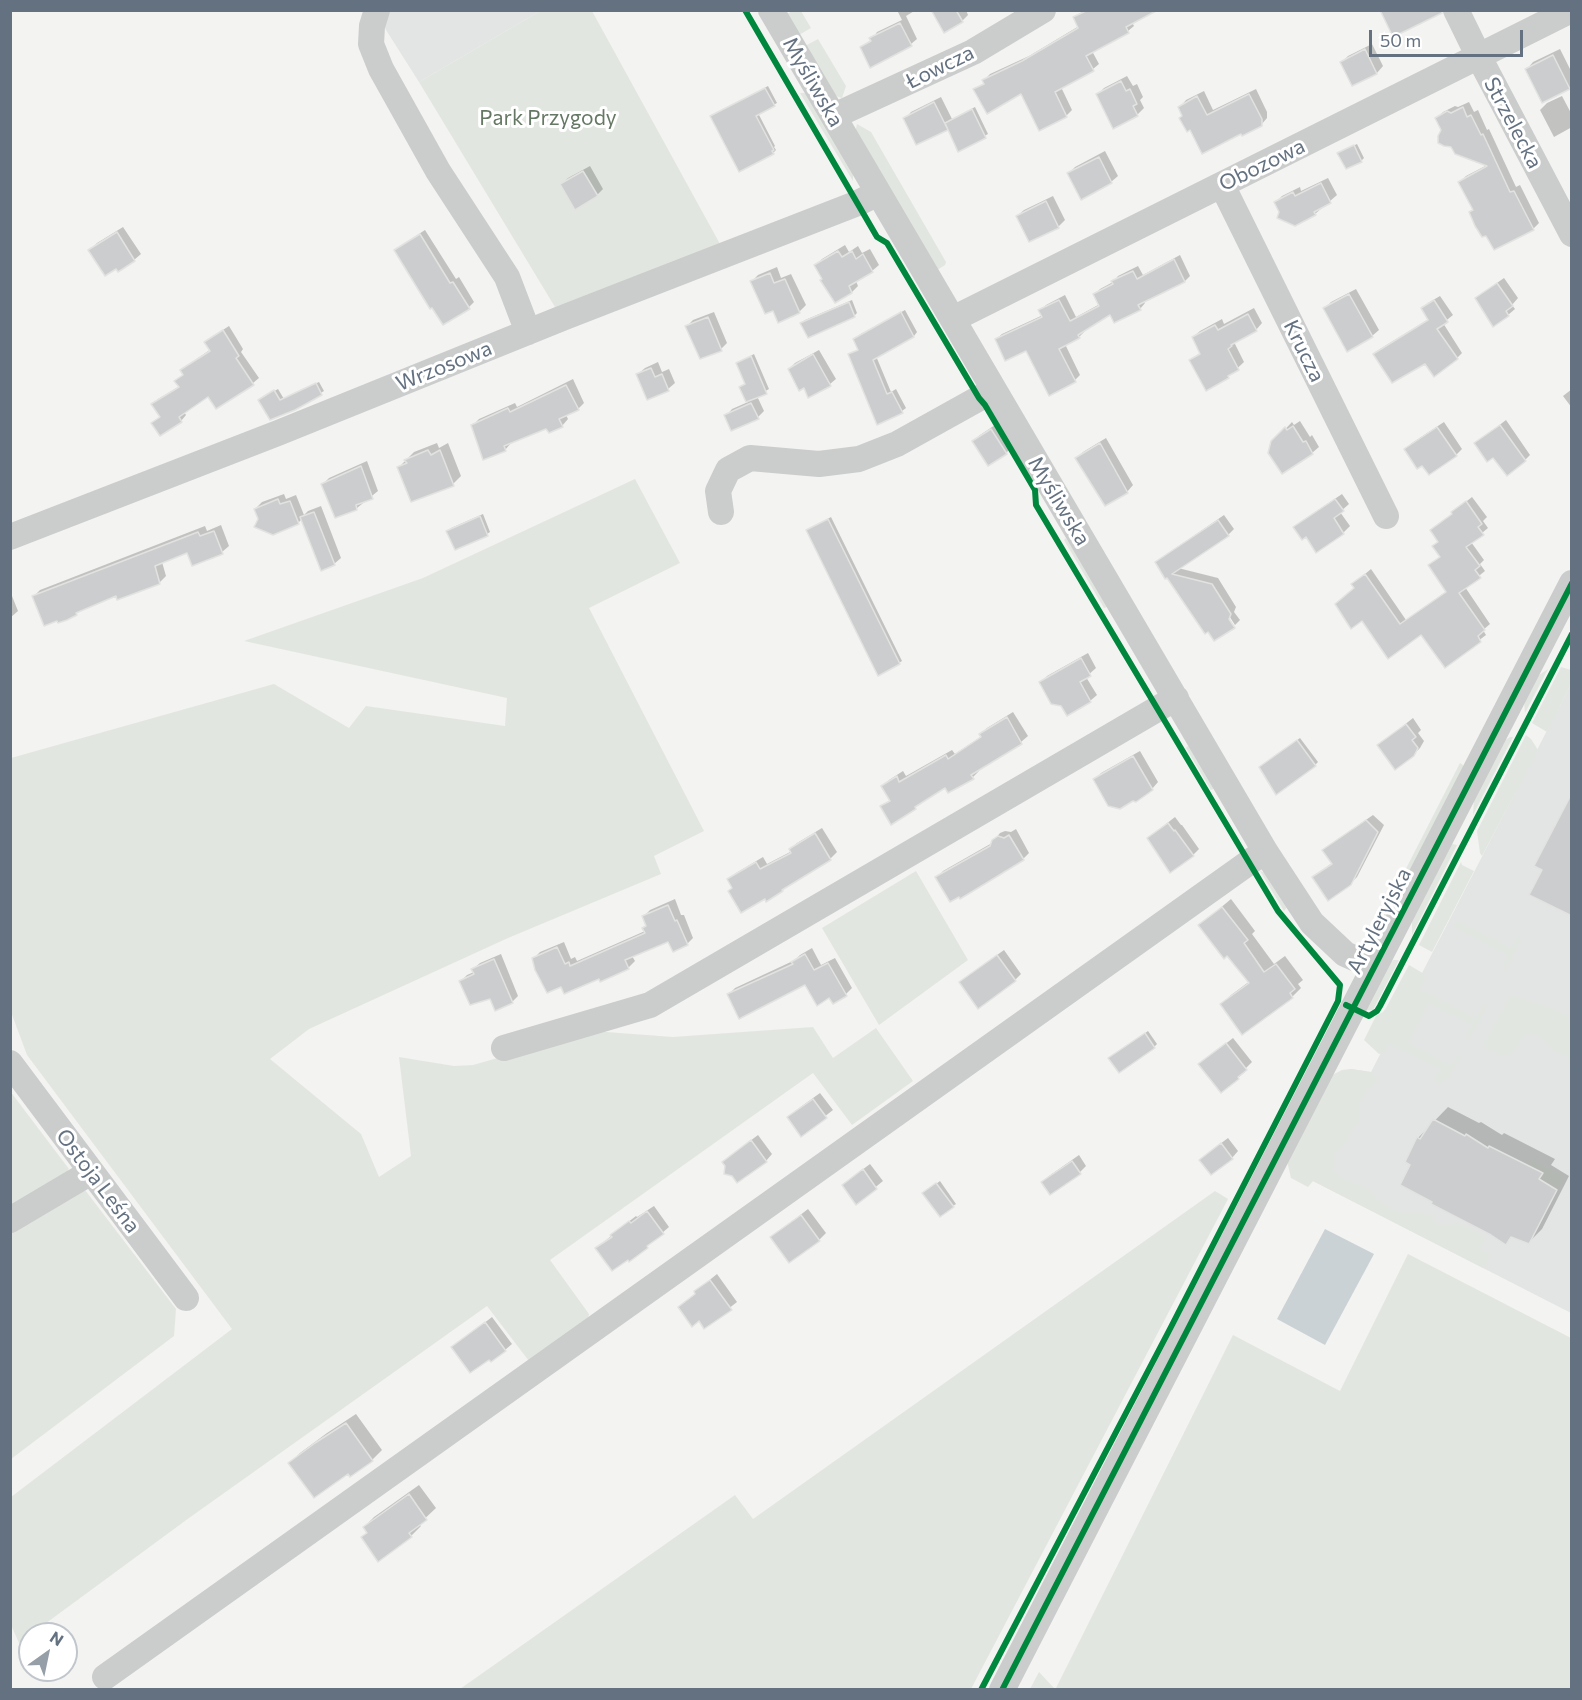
<!DOCTYPE html>
<meta charset="utf-8">
<style>
body{margin:0}
#map{position:relative;width:1582px;height:1700px;overflow:hidden;background:#f3f3f1;font-family:Commissioner,sans-serif}
canvas{display:block}
.frame{position:absolute;inset:0;border:12px solid #647181;pointer-events:none}
.north{position:absolute;left:18px;top:1622px;width:60px;height:60px;box-sizing:border-box;background:#fff;border:2px solid #c1c6cd;border-radius:50%;rotate:33deg;font-size:16px;font-weight:700;line-height:24px;text-align:center;color:#647181}
.north::after{content:'';display:block;margin:auto;width:21px;height:27px;background:#969ea8;clip-path:polygon(50% 0,100% 100%,50% 72%,0 100%)}
.scale{position:absolute;left:1369px;top:30px;width:154px;height:27px;box-sizing:border-box;border:3px solid #647181;border-top:0;padding-left:8px;font-size:18px;line-height:21px;white-space:nowrap;color:#647181;-webkit-text-stroke:4px #fff;paint-order:stroke}
</style>
<div id="map">
<canvas width="1582" height="1700"></canvas>
<div class="frame"></div>
<div class="north">N</div>
<div class="scale">50 m</div>
</div>
<script>
const g = document.querySelector('canvas').getContext('2d');
g.lineJoin = 'round';
function paint(path, color) { g.fillStyle = color; g.fill(path, 'evenodd'); }
const poly = rows => new Path2D(rows.map(r => 'M' + r).join(''));
function trace(path, color, width, dash) { g.strokeStyle = color; g.lineWidth = width; g.lineCap = dash ? 'butt' : 'round'; g.setLineDash(dash || []); g.stroke(path); }
function label(font, color, halo, rows, align = 'center') {
  g.font = font + ' Commissioner,sans-serif'; g.lineWidth = 6; g.setLineDash([]); g.textBaseline = 'middle'; g.strokeStyle = halo; g.fillStyle = color; for (const [text, x, y, turn = 0] of rows) {
    g.save(); g.translate(x, y); g.rotate((+turn || 0) * Math.PI / 180); g.textAlign = isNaN(turn) ? turn : align; if (halo) g.strokeText(text, 0, 0); g.fillText(text, 0, 0); g.restore();
  }
}
const built = poly([
 [374,11,540,11,419,82],
 [1571,684,1571,1313,1311,1180,1304,1157,1351,1069,1371,1072]
]);
const green = poly([
 [540,11,592,11,720,244,555,307,419,82],
 [792,11,801,11,811,28,799,35,787,14],
 [818,39,846,86,842,98,833,95,805,46],
 [800,93,807,93,853,174,853,181],
 [857,124,871,132,946,262,945,265,934,272,855,133],
 [635,479,680,563,589,608,704,831,654,856,661,874,508,938,309,1029,270,1059,361,1134,379,1177,411,1156,399,1057,454,1066,473,1065,593,1031,673,1037,813,1027,833,1058,876,1028,913,1081,852,1125,813,1073,550,1260,589,1314,587,1325,532,1365,487,1306,189,1518,19,1643,11,1625,11,1497,232,1329,27,1055,11,1012,11,758,274,684,349,728,366,706,505,726,507,698,244,641,423,578],
 [1066,538,1108,602,1107,607,1104,608,1064,540],
 [1561,667,1571,670,1571,684,1547,732,1532,723],
 [1548,669,1525,713,1524,702,1536,677],
 [1526,735,1531,739,1538,750,1482,856,1480,853,1477,831],
 [1510,737,1513,737,1473,815,1474,800,1504,741],
 [1188,746,1189,746,1214,788,1213,789,1211,790,1186,748],
 [1460,763,1463,765,1463,770,1377,938,1368,943],
 [1452,844,1457,845,1412,935,1412,917],
 [1461,862,1462,865,1474,871,1432,952,1419,945],
 [916,871,968,960,879,1025,822,928],
 [1260,871,1266,873,1287,907,1284,911],
 [1457,921,1512,948,1518,937,1522,937,1506,970,1503,970,1503,967,1508,955,1454,927],
 [1393,960,1399,960,1373,1010,1367,1010,1366,1008,1388,965],
 [1409,965,1426,975,1419,989,1476,1018,1483,1006,1486,1006,1487,1008,1468,1040,1466,1037,1472,1025,1428,1003,1408,1043,1451,1066,1458,1055,1459,1054,1461,1055,1449,1078,1436,1083,1434,1081,1440,1069,1390,1044,1384,1053,1379,1054,1364,1040,1376,1016,1383,1012,1386,1008],
 [1510,995,1554,1009,1571,1018,1571,1065,1566,1055,1553,1051,1537,1034,1532,1033,1523,1037,1514,1052,1503,1056,1492,1050,1483,1047],
 [1351,1069,1371,1072,1379,1079,1366,1091,1361,1099,1359,1112,1360,1122,1353,1128,1347,1141,1335,1153,1333,1158,1333,1168,1336,1173,1344,1179,1366,1188,1388,1207,1398,1212,1410,1214,1420,1212,1424,1215,1432,1213,1433,1221,1437,1224,1443,1226,1451,1223,1462,1225,1486,1237,1480,1250,1490,1255,1483,1268,1313,1181,1308,1187,1291,1178,1287,1161,1332,1075,1342,1070],
 [10,1091,69,1169,60,1183,10,1210],
 [1530,1159,1563,1176,1557,1191,1536,1182,1543,1171,1541,1170,1539,1172,1528,1165],
 [85,1190,176,1309,174,1336,11,1459,11,1233],
 [1215,1191,1228,1199,971,1689,460,1689,735,1495,753,1519],
 [1408,1254,1571,1338,1571,1689,1057,1689,1056,1688,1233,1335,1340,1391],
 [1039,1672,1055,1689,1030,1689]
]);
const water = poly([
 [1325,1229,1374,1254,1325,1345,1277,1319]
]);
const shadow = poly([
 [897,10,916,10,906,16,917,39,911,44,862,47,872,39,877,32,902,20],
 [935,10,966,10,968,15,962,21],
 [1084,10,1155,10,1132,22,1134,26,1128,31,1092,51,1099,64,1093,69,1061,87,1072,110,1066,116,1022,92,975,90,985,82,984,80,990,74,1029,56,1079,26,1075,18],
 [1372,44,1383,66,1377,73,1353,84,1342,62,1348,56],
 [1560,49,1572,73,1572,86,1543,101,1527,69,1533,62],
 [1127,76,1133,86,1137,84,1143,97,1140,100,1144,108,1137,115,1098,94,1104,88],
 [768,86,777,103,758,113,775,146,774,147,776,150,773,153,712,116],
 [1256,89,1267,112,1267,118,1261,125,1184,116,1180,107,1186,100,1204,91,1213,110],
 [1562,96,1572,115,1572,127,1554,137,1540,110,1547,103],
 [941,97,952,119,975,107,988,134,959,150,948,127,947,128,905,119,911,112],
 [1469,102,1474,112,1478,110,1487,130,1489,129,1516,187,1520,185,1539,223,1533,229,1471,212,1474,209,1459,183,1466,176,1487,165,1443,130,1437,118,1443,112,1455,106,1458,107],
 [1357,144,1364,158,1361,161,1339,153],
 [1105,151,1118,176,1111,182,1069,173,1075,167],
 [590,166,603,189,597,195,562,184,568,178],
 [1328,178,1337,195,1315,214,1295,224,1280,212,1276,202,1282,196,1300,187,1301,191],
 [1053,196,1065,220,1058,227,1017,216,1024,210],
 [123,227,141,254,134,260,116,267,90,250,97,243],
 [425,230,456,279,459,277,474,302,469,307,396,250,402,245],
 [845,245,849,252,858,246,862,253,870,249,879,265,872,271,856,281,858,286,852,292,816,265,822,259],
 [1180,255,1190,276,1185,281,1144,301,1145,303,1140,309,1110,313,1083,330,1084,332,1079,337,1065,344,1080,375,1075,380,1026,349,996,339,1002,334,1043,315,1040,311,1046,305,1065,295,1076,317,1100,304,1095,294,1100,289,1113,282,1118,276,1138,266,1143,275],
 [777,267,781,278,791,274,806,305,800,311,779,321,774,309,752,281,758,275],
 [1504,278,1518,298,1512,305,1515,309,1508,315,1477,298,1484,292],
 [1356,289,1379,330,1372,336,1325,308,1331,302],
 [1440,296,1453,315,1443,323,1462,353,1457,358,1425,362,1375,354,1380,349,1429,319,1423,309,1428,303],
 [852,300,857,313,854,316,802,323,805,320],
 [1254,308,1262,323,1256,330,1234,342,1244,362,1228,377,1191,360,1201,352,1193,337,1200,331,1222,319,1224,324],
 [905,310,917,332,914,336,876,356,891,392,896,389,906,408,902,411,878,423,849,355,859,349,855,339,859,335],
 [714,312,727,343,721,349,687,326,693,320],
 [229,326,243,349,241,352,259,378,253,383,216,407,208,395,184,412,186,415,181,421,153,423,161,416,153,405,158,399,180,386,176,381,184,374,182,370,188,365,211,349,212,337],
 [819,350,836,379,830,384,789,369,795,363],
 [754,354,769,389,757,396,764,411,758,417,726,416,732,409,748,402,741,388,746,383,738,363],
 [658,362,662,372,669,369,675,383,668,389,648,398,638,374,645,368],
 [573,379,584,403,578,409,566,415,568,419,562,426,547,427,511,442,511,443,505,450,472,426,479,419,515,403,517,407],
 [319,382,324,391,294,409,262,398,278,389,284,399],
 [1572,389,1572,408,1563,396],
 [1506,420,1530,455,1525,460,1494,455,1476,443],
 [1300,421,1310,437,1312,435,1319,447,1312,453,1273,442,1292,422,1294,425],
 [1444,422,1462,449,1456,455,1423,464,1405,450,1412,443],
 [998,423,1013,446,1006,453,989,464,974,441,980,435],
 [1106,438,1133,485,1127,492,1077,458,1083,452],
 [437,443,439,448,448,443,461,476,453,484,399,467,414,452],
 [367,461,378,491,357,508,336,516,323,484,329,478],
 [284,494,286,499,296,495,304,515,308,511,321,506,341,558,334,564,302,519,298,523,259,519,255,509,262,502],
 [1342,494,1349,504,1340,512,1350,526,1343,533,1317,551,1306,535,1295,527,1302,521],
 [1472,497,1487,517,1483,521,1488,528,1471,542,1484,560,1480,564,1485,571,1465,587,1490,624,1483,630,1486,635,1445,666,1421,633,1389,657,1353,584,1371,569,1406,620,1447,591,1436,560,1441,556,1439,541,1453,513,1453,512],
 [483,514,490,532,487,534,448,531,451,528],
 [1224,515,1234,529,1228,535,1178,568,1218,578,1236,607,1234,612,1240,620,1235,625,1226,611,1224,613,1156,563,1163,557],
 [831,517,902,661,899,663,808,530],
 [221,525,229,546,222,552,188,551,162,562,166,576,159,583,117,594,81,609,76,614,34,596,40,590,205,526,207,531],
 [12,596,18,611,10,618,10,597],
 [1088,653,1096,668,1086,677,1097,695,1090,701,1068,714,1062,705,1041,683,1047,676],
 [1013,712,1028,736,1021,742,978,769,979,771,973,777,946,786,922,802,915,808,882,807,891,799,883,786,889,780,903,771,906,776,952,750,955,754,982,736,981,734,987,728],
 [1413,718,1421,730,1418,733,1424,741,1420,748,1413,755,1379,745],
 [1300,738,1318,762,1315,765,1264,764],
 [1140,751,1158,782,1152,789,1095,780,1101,773],
 [1373,815,1384,825,1357,877,1350,884,1314,877,1333,862,1324,850,1331,844],
 [1175,817,1181,825,1182,825,1199,849,1193,855,1148,838],
 [822,828,837,852,830,859,788,884,782,890,767,900,765,897,734,888,729,879,736,873,763,857,767,864,792,851,791,849,797,843],
 [1016,829,1029,853,1023,859,937,878,943,871,992,843,1000,833,1005,831,1011,832],
 [675,899,681,915,684,915,693,938,687,944,669,940,632,956,635,961,628,968,600,977,562,985,533,959,540,952,564,942,571,959,575,957,577,961,645,931,644,928,647,925,643,917,650,910],
 [1231,899,1255,931,1252,934,1274,964,1285,956,1303,980,1298,984,1301,988,1292,997,1243,1033,1222,1004,1231,995,1250,981,1200,925],
 [812,948,821,965,835,958,852,988,846,994,830,996,805,983,728,995,735,988,795,960,800,955],
 [1004,950,1021,974,1015,980,961,982,968,976],
 [501,954,518,996,512,1002,491,997,461,981,467,975,474,972,473,969,480,963],
 [1148,1031,1157,1044,1154,1047,1113,1056],
 [1233,1038,1252,1062,1244,1070,1245,1072,1238,1078,1200,1064],
 [820,1093,833,1110,801,1135,795,1111],
 [1448,1107,1479,1123,1481,1122,1502,1135,1504,1133,1555,1159,1551,1165,1569,1176,1542,1229,1529,1242,1513,1236,1506,1243,1412,1164,1418,1138],
 [758,1135,772,1154,766,1161,726,1166,724,1162,730,1156],
 [1228,1138,1238,1151,1232,1158,1208,1153],
 [1079,1155,1086,1166,1080,1172,1051,1193,1043,1182,1049,1176],
 [870,1164,883,1181,856,1203,850,1179],
 [940,1181,956,1204,953,1206,927,1191],
 [654,1206,669,1227,647,1246,630,1259,597,1248,619,1229,636,1216,637,1217],
 [808,1209,826,1233,819,1240,790,1261,772,1237],
 [717,1274,737,1302,705,1327,696,1291],
 [492,1317,512,1344,505,1350,453,1347],
 [356,1414,382,1450,372,1460,348,1472,290,1463,300,1453,327,1433],
 [419,1485,436,1508,419,1524,421,1526,411,1536,368,1532,364,1527,374,1517]
]);
const building = poly([
 [931,10,956,10,963,22,944,33,931,10],
 [1088,10,1158,10,1126,27,1129,33,1086,56,1094,71,1055,92,1067,117,1039,131,1021,94,987,114,973,89,984,84,982,80,1022,61,1078,28,1073,17,1088,10],
 [1380,10,1441,10,1442,13,1393,37,1380,10],
 [900,23,912,46,870,68,860,47,871,41,869,38,900,23],
 [1365,49,1377,74,1352,86,1340,62,1365,49],
 [1553,55,1570,89,1542,103,1525,69,1553,55],
 [1121,81,1126,91,1130,89,1137,104,1133,106,1138,116,1113,129,1096,94,1121,81],
 [765,88,775,106,756,116,774,150,772,151,774,154,739,172,710,116,765,88],
 [1249,94,1262,119,1262,126,1242,136,1241,134,1202,154,1190,130,1187,132,1179,118,1182,116,1178,107,1197,96,1207,115,1249,94],
 [934,102,948,130,916,145,903,118,934,102],
 [1463,107,1467,117,1471,115,1481,135,1483,134,1510,192,1514,191,1534,230,1494,250,1486,236,1482,237,1475,226,1469,212,1473,210,1458,182,1487,166,1455,154,1451,147,1444,146,1438,143,1438,136,1441,130,1435,118,1447,111,1451,113,1463,107],
 [972,109,986,138,958,152,945,123,972,109],
 [1354,145,1362,162,1346,169,1337,153,1354,145],
 [1099,157,1112,183,1081,200,1067,173,1099,157],
 [583,171,598,196,575,210,560,184,583,171],
 [1321,183,1331,203,1314,212,1316,215,1295,226,1277,218,1279,212,1274,202,1293,192,1295,196,1321,183],
 [1046,201,1059,228,1029,242,1016,216,1046,201],
 [117,232,135,261,118,272,116,269,105,276,88,250,117,232],
 [420,234,450,283,453,282,470,309,443,325,432,308,430,309,394,250,420,234],
 [838,251,842,257,852,251,856,259,863,254,873,272,849,286,852,293,835,303,820,280,822,279,814,265,838,251],
 [1174,259,1185,282,1138,305,1141,310,1114,323,1110,315,1078,335,1080,338,1059,349,1076,382,1049,396,1026,351,1005,361,995,339,1042,317,1038,310,1059,300,1070,321,1099,306,1093,294,1113,284,1111,281,1133,271,1137,279,1174,259],
 [770,273,774,283,785,279,800,313,778,323,773,311,765,314,750,281,770,273],
 [1497,283,1513,306,1506,311,1509,316,1493,327,1475,298,1497,283],
 [1349,294,1373,337,1347,352,1323,308,1349,294],
 [1434,300,1448,322,1437,329,1458,359,1434,377,1425,364,1392,383,1373,354,1428,320,1421,308,1434,300],
 [849,302,855,317,808,338,800,323,849,302],
 [901,312,914,337,873,360,887,394,892,392,903,413,877,425,848,354,858,350,853,339,901,312],
 [1248,314,1257,331,1231,345,1232,346,1228,349,1239,370,1228,376,1229,378,1206,391,1189,360,1200,354,1192,337,1215,325,1218,330,1248,314],
 [708,317,722,351,700,359,685,326,708,317],
 [223,330,239,356,236,358,254,385,216,409,208,397,179,417,182,422,160,436,151,423,160,417,151,404,179,387,174,381,183,375,180,370,210,351,204,342,223,330],
 [813,354,831,386,808,398,804,388,799,391,788,369,813,354],
 [751,356,767,394,746,402,739,387,745,384,736,363,751,356],
 [651,368,655,377,662,374,669,391,647,400,636,374,651,368],
 [316,383,322,395,295,410,270,420,258,400,274,390,280,400,316,383],
 [566,385,579,410,559,419,563,427,549,433,546,429,504,446,506,451,483,460,471,425,508,408,510,412,566,385],
 [751,403,759,419,731,431,724,415,751,403],
 [1500,425,1526,461,1507,476,1493,458,1487,462,1474,443,1500,425],
 [1293,426,1303,442,1306,441,1313,454,1282,474,1268,453,1271,441,1285,427,1287,430,1293,426],
 [1437,427,1457,456,1429,475,1422,466,1417,469,1404,449,1437,427],
 [991,429,1007,454,988,466,972,441,991,429],
 [1100,443,1128,493,1105,506,1075,458,1100,443],
 [428,450,431,455,440,450,454,486,411,502,397,467,407,463,404,460,428,450],
 [361,466,373,499,356,505,357,510,335,518,321,484,361,466],
 [278,499,280,504,290,501,299,524,273,535,254,527,258,519,254,509,278,499],
 [1335,499,1344,511,1334,518,1344,534,1316,553,1306,537,1302,540,1293,527,1335,499],
 [1466,501,1482,524,1478,527,1484,535,1466,547,1480,566,1475,570,1481,578,1459,593,1485,630,1478,636,1481,642,1445,668,1421,635,1388,659,1362,621,1351,629,1335,604,1354,588,1351,584,1365,574,1400,624,1446,592,1428,565,1440,557,1432,546,1438,542,1430,530,1452,514,1451,512,1466,501],
 [314,512,335,565,321,571,300,517,314,512],
 [480,516,488,536,455,550,446,531,480,516],
 [828,519,900,664,878,676,806,530,828,519],
 [1218,520,1229,536,1172,574,1212,584,1231,614,1229,619,1235,628,1214,641,1208,632,1205,634,1167,578,1165,579,1155,562,1218,520],
 [214,531,223,554,192,566,187,553,155,566,160,584,117,600,116,596,76,613,77,615,67,620,58,623,57,621,44,626,32,596,198,532,200,536,214,531],
 [1081,658,1091,676,1080,682,1091,702,1067,716,1061,706,1051,704,1039,682,1081,658],
 [1007,717,1022,744,971,775,974,779,948,793,945,788,915,807,916,809,891,825,880,806,890,801,881,786,897,776,899,782,946,755,948,759,981,737,979,734,1007,717],
 [1406,724,1416,737,1412,740,1418,748,1414,756,1395,770,1377,745,1406,724],
 [1297,740,1316,766,1276,795,1259,767,1297,740],
 [1133,756,1153,790,1136,802,1133,801,1120,809,1108,806,1093,779,1133,756],
 [1572,793,1572,916,1529,895,1542,870,1534,866,1572,793],
 [1366,820,1378,832,1351,885,1328,901,1312,877,1332,864,1322,850,1366,820],
 [1168,823,1174,831,1175,830,1194,856,1170,873,1147,838,1168,823],
 [815,833,831,860,782,890,783,891,766,902,765,899,741,913,728,891,732,888,727,879,756,862,760,869,791,853,789,849,815,833],
 [1009,835,1024,860,960,899,959,897,950,902,935,877,990,846,992,840,998,836,1004,838,1009,835],
 [668,905,675,921,677,920,688,945,673,952,668,942,625,960,629,969,600,982,599,979,564,994,561,987,547,993,535,970,532,958,557,947,565,964,569,962,570,966,645,933,642,928,646,926,642,916,668,905],
 [1222,907,1248,940,1244,943,1264,972,1276,964,1295,989,1290,993,1293,998,1242,1035,1220,1004,1249,983,1227,956,1224,959,1198,925,1222,907],
 [805,954,814,970,828,963,847,996,833,1004,829,998,817,1006,805,985,739,1019,727,994,793,964,791,962,805,954],
 [997,955,1016,981,978,1009,959,982,997,955],
 [494,959,513,1003,495,1011,490,999,470,1005,459,981,474,974,471,969,494,959],
 [1145,1033,1155,1048,1119,1073,1108,1058,1145,1033],
 [1226,1043,1247,1070,1238,1077,1239,1079,1221,1093,1198,1064,1226,1043],
 [813,1099,827,1118,801,1137,787,1117,813,1099],
 [1433,1119,1465,1136,1466,1134,1488,1148,1489,1146,1543,1173,1539,1179,1557,1190,1529,1244,1511,1237,1506,1245,1491,1235,1431,1204,1432,1202,1400,1185,1410,1165,1405,1162,1417,1137,1420,1139,1433,1119],
 [751,1140,767,1162,737,1183,732,1176,724,1174,725,1166,722,1162,751,1140],
 [1221,1143,1233,1159,1211,1175,1199,1160,1221,1143],
 [1072,1161,1081,1174,1050,1195,1041,1182,1072,1161],
 [863,1169,877,1189,856,1205,842,1185,863,1169],
 [936,1183,954,1207,940,1217,922,1193,936,1183],
 [647,1211,664,1234,647,1246,648,1248,629,1262,628,1260,612,1271,595,1248,612,1237,610,1235,629,1221,631,1223,647,1211],
 [801,1215,820,1241,789,1263,770,1237,801,1215],
 [710,1280,732,1310,704,1329,699,1321,692,1327,678,1307,695,1294,694,1291,710,1280],
 [485,1322,506,1351,491,1362,489,1360,470,1373,451,1347,485,1322],
 [346,1423,373,1461,350,1477,348,1474,314,1498,288,1463,315,1443,346,1423],
 [409,1494,427,1520,409,1533,412,1537,378,1562,361,1537,367,1533,363,1527,409,1494]
]);
const minor = poly([
 [377,10,372,26,371,44,381,69,438,171,507,277,528,332],
 [771,10,1265,851,1312,923,1345,954,1374,967],
 [1456,10,1479,57,1572,234],
 [834,116,973,52,1043,10],
 [1222,185,1386,516],
 [953,319,1571,10],
 [721,512,718,491,728,470,750,458,819,464,859,459,897,444,994,390],
 [10,537,278,433,565,317,858,203,878,193],
 [504,1048,650,1005,1176,698],
 [10,1063,186,1298],
 [10,1220,91,1172],
 [105,1677,1265,851],
 [1002,1690,1572,583]
]);
const cycleway = poly([
 [745,10,877,237,887,243,979,398,985,405,1035,490,1036,505,1278,911,1340,985,1338,1001,1171,1327,981,1690],
 [1346,1005,1369,1016,1377,1011,1380,1006,1572,634],
 [1002,1690,1572,583]
]);
const streetNames = [
 ["Łowcza",940,67,-26],
 ["Myśliwska",813,82,60],
 ["Strzelecka",1513,123,62],
 ["Obozowa",1262,165,-26],
 ["Krucza",1304,351,64],
 ["Wrzosowa",444,366,-22],
 ["Myśliwska",1059,501,59],
 ["Artyleryjska",1379,921,-63],
 ["Ostoja Leśna",98,1181,53]
];
const parkNames = [
 ["Park Przygody",548,118]
];
paint(built, '#e3e5e4');
paint(green, '#e2e6e0');
paint(water, '#cbd2d5');
paint(shadow, '#0003');
paint(building, '#cccdce');
trace(building, '#e2e2e1', 1.5);
trace(minor, '#cbcccc', 26);
trace(cycleway, '#00873e', 6);
label('21px', '#647181', '#fff', streetNames);
label('21px', '#657863', '#fff', parkNames);
</script>
